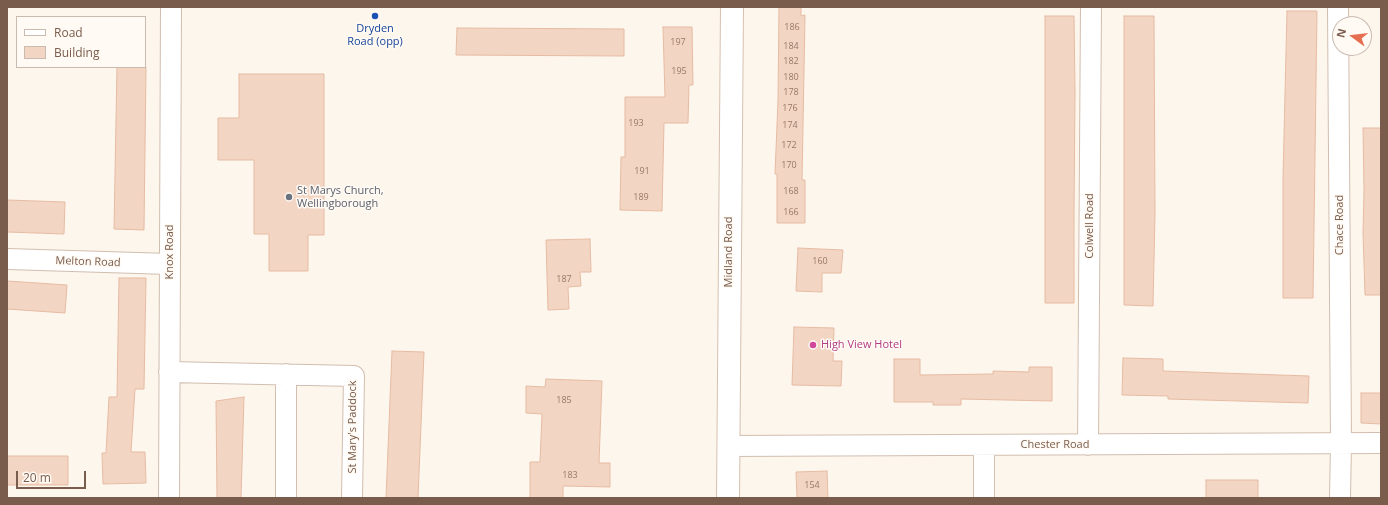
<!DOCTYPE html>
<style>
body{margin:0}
#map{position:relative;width:1388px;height:505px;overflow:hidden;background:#fdf6ec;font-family:"Open Sans",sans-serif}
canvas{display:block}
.frame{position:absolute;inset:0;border:8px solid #7a5c4d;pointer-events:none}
.legend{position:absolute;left:16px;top:16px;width:130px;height:52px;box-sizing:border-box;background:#fffaf3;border:1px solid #cabbb1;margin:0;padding:5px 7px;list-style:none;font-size:12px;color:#7a5c4d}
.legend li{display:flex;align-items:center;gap:8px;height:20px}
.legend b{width:20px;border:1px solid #cabbb1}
.north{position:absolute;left:1332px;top:16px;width:40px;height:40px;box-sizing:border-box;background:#fffaf3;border:1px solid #cabbb1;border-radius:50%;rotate:285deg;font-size:11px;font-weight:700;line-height:16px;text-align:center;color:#7a5c4d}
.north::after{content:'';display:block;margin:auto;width:14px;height:18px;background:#e76f51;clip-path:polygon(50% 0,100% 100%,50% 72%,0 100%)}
.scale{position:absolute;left:16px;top:471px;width:70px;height:18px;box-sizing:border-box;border:2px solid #7a5c4d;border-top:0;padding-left:5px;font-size:12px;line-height:14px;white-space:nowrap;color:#7a5c4d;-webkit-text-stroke:3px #fffaf3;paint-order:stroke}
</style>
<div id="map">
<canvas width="1388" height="505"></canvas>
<div class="frame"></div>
<ul class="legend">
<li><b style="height:5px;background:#fff"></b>Road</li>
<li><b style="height:11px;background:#f3d5c3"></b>Building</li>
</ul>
<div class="north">N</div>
<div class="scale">20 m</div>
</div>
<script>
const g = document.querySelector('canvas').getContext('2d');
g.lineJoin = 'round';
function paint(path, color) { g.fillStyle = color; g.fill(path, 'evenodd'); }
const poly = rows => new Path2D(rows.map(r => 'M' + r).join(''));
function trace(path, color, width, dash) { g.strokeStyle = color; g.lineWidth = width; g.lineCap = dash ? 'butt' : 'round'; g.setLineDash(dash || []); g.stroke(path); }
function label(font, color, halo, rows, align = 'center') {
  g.font = font + ' "Open Sans",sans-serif'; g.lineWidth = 3; g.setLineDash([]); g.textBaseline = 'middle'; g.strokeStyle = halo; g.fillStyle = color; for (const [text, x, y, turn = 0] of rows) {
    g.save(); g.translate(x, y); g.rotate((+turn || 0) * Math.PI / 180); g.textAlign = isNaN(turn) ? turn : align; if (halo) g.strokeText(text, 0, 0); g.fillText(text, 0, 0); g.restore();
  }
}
const building = poly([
 [779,7,801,7,801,16,805,15,802,180,805,180,805,223,777,223,777,174,775,174,778,100,779,7],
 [1287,11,1317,11,1313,298,1283,298,1283,178,1287,11],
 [1045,16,1074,16,1075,92,1074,213,1074,303,1045,303,1045,16],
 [1124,16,1154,16,1155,213,1153,306,1124,305,1124,16],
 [663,27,692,27,693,85,689,85,688,123,664,123,662,211,620,210,621,157,625,157,625,97,665,97,663,27],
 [457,28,624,29,624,56,456,55,457,28],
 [117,67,146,67,144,230,114,229,117,67],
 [239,74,324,74,324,235,308,235,308,271,269,271,269,234,254,234,254,160,218,160,218,118,239,118,239,74],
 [1363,128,1381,128,1381,295,1365,295,1363,232,1364,191,1363,128],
 [7,200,65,202,64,234,7,232,7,200],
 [590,239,591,272,580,272,581,286,568,287,569,309,548,310,546,240,590,239],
 [798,248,843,250,841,273,822,273,822,292,796,291,798,248],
 [119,278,146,278,144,389,135,389,131,452,145,452,146,483,103,484,102,453,106,453,109,397,117,397,119,278],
 [7,281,67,285,65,313,7,309,7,281],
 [794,327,834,328,833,361,842,361,841,386,792,385,794,327],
 [392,351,424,352,418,498,386,498,392,351],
 [1123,358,1163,359,1163,371,1309,376,1308,403,1168,399,1168,396,1122,395,1123,358],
 [894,359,920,359,920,375,993,374,993,371,1029,372,1029,367,1052,367,1052,401,961,399,961,405,933,405,933,402,894,402,894,359],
 [546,379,602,381,599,463,610,463,610,487,563,486,563,498,530,498,530,462,540,462,542,414,526,413,526,386,545,387,546,379],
 [1361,393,1381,393,1381,424,1361,423,1361,393],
 [244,397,241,498,217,498,216,401,244,397],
 [7,456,68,456,68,485,7,485,7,456],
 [827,471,828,498,797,498,796,472,827,471],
 [1206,480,1258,480,1258,498,1206,498,1206,480]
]);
const street = poly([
 [1338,7,1341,443,1340,498],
 [7,259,170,264],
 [169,372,354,376,352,498],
 [984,445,984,498],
 [1088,445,1091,7],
 [728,446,1381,443],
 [169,498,171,7],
 [286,498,286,374]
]);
const secondary = poly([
 [728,498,732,7]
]);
const markers = [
 [375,16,4,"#1a4fb4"],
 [289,197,4,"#6b7280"],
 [813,345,4,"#d1479c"]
];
const numberNames = [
 ["186",792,27],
 ["197",678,42],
 ["184",791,46],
 ["182",791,61],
 ["195",679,71],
 ["180",791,77],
 ["178",791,92],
 ["176",790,108],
 ["193",636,123],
 ["174",790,125],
 ["172",789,145],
 ["170",789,165],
 ["191",642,171],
 ["168",791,191],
 ["189",641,197],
 ["166",791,212],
 ["160",820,261],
 ["187",564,279],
 ["185",564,400],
 ["183",570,475],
 ["154",812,485]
];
const transitNames = [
 ["Dryden",375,29],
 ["Road (opp)",375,42]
];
const worshipNames = [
 ["St Marys Church,",297,191],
 ["Wellingborough",297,204]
];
const streetNames = [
 ["Chace Road",1340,225,-90],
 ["Colwell Road",1090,226,-90],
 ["Knox Road",170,252,-90],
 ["Midland Road",729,252,-90],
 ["Melton Road",88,262,2],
 ["St Mary's Paddock",353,427,-90],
 ["Chester Road",1055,445]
];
const hotelNames = [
 ["High View Hotel",821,345]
];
paint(building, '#f3d5c3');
trace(building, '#e6bba3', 1);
trace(street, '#d1beb0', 22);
trace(secondary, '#d6c0b0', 24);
trace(street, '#fff', 20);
trace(secondary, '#fff', 22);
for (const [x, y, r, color] of markers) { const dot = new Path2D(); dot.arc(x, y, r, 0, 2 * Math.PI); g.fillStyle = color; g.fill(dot); trace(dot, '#fffaf3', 1.5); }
label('9px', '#987a6a', null, numberNames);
label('11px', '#164399', '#fffaf3', transitNames);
label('11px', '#5b616d', '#fffaf3', worshipNames, 'left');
label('11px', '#7a5c4d', '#fffaf3', streetNames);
label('11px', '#b23c85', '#fffaf3', hotelNames, 'left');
</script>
